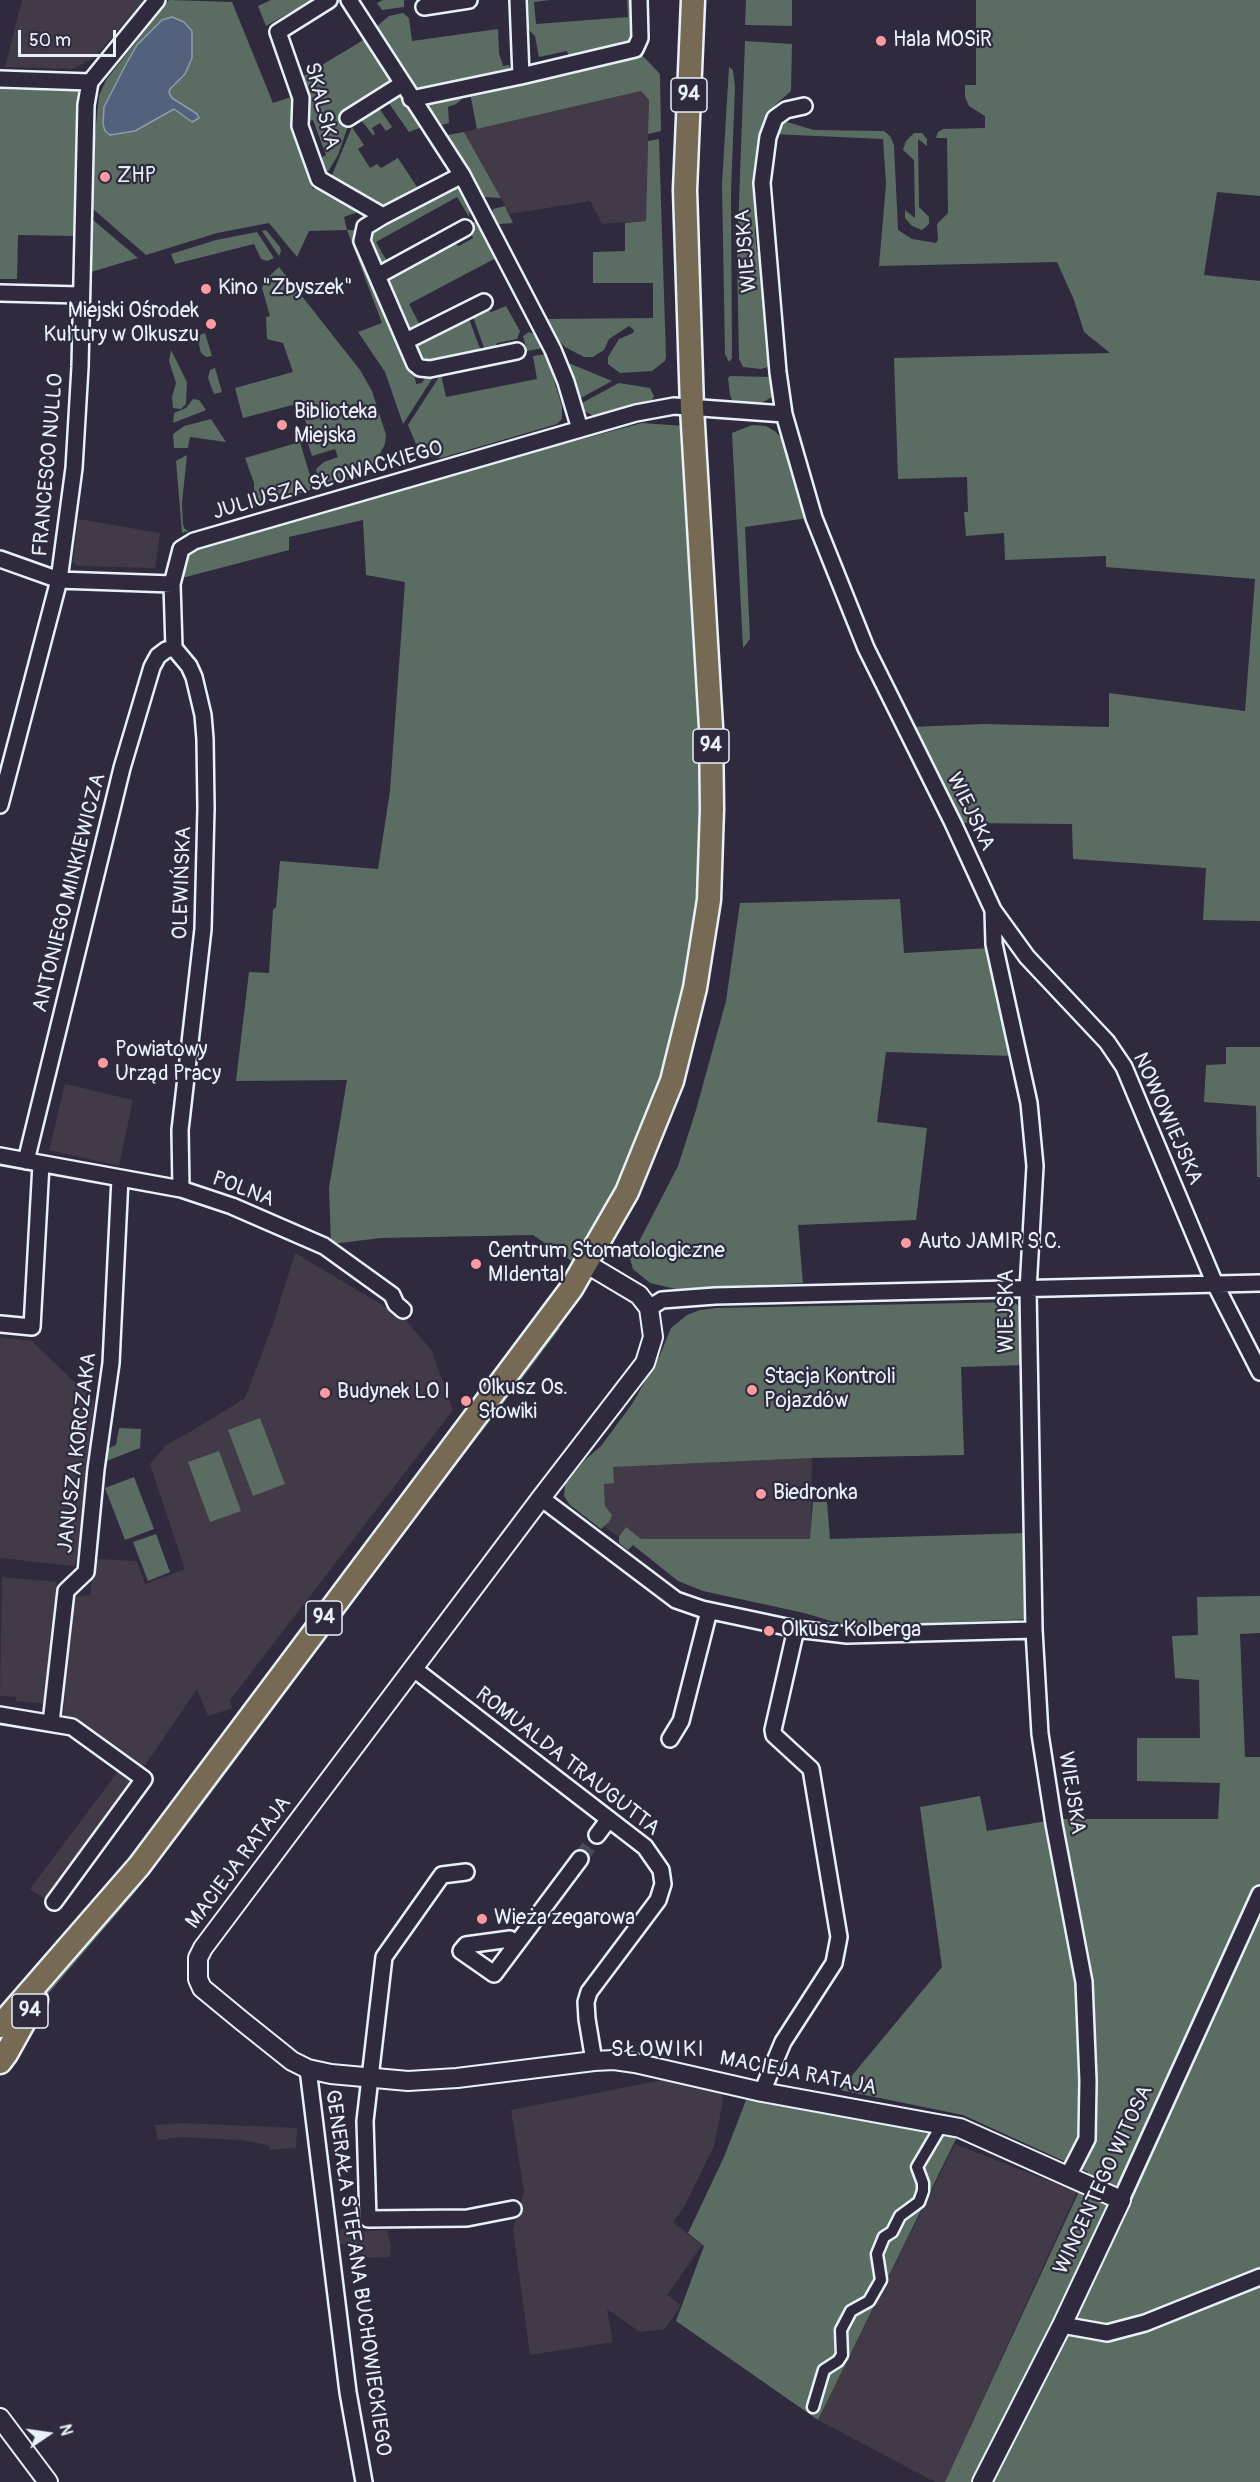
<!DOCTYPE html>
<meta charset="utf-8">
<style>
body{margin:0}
#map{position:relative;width:1260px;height:2482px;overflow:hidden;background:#2f2a3d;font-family:Pangolin,sans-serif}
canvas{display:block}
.north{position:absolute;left:18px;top:2404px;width:60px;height:60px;-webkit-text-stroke:4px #2f2a3d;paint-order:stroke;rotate:77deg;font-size:16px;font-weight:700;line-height:24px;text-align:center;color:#e8f1f8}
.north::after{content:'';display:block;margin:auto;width:21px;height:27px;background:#e8f1f8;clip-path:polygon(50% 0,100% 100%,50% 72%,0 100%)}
.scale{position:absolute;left:18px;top:30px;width:98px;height:27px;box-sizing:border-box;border:3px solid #e8f1f8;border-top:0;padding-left:8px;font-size:18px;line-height:21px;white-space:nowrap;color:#e8f1f8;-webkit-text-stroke:4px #2f2a3d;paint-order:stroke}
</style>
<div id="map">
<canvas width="1260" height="2482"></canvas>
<div class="north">N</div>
<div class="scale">50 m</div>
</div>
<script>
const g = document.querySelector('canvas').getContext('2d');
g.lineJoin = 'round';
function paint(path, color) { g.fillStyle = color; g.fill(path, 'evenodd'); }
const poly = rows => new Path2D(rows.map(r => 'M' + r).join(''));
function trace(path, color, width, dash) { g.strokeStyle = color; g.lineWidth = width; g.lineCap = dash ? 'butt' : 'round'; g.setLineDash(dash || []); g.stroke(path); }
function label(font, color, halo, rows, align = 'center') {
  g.font = font + ' Pangolin,sans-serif'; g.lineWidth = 4.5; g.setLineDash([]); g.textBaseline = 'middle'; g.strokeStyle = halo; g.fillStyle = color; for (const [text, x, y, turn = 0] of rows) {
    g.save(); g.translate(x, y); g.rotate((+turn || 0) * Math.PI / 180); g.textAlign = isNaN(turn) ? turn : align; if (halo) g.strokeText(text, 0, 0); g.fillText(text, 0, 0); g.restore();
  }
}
const built = poly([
 [22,0,144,0,95,57,73,69,5,67],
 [641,91,649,100,646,221,602,224,590,201,510,214,464,132],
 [78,519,160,533,155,568,77,566,73,561],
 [65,1084,133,1100,119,1166,49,1150],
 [295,1253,404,1318,432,1351,453,1410,230,1700,232,1708,208,1716,197,1689,133,1783,47,1900,30,1889,128,1758,79,1721,63,1717,73,1597,90,1595,95,1559,137,1561,145,1584,185,1569,150,1464,166,1445,195,1429,245,1398,273,1324],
 [0,1337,32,1341,94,1401,77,1560,73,1566,0,1558],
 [812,1458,811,1539,632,1545,604,1527,609,1522,605,1506,604,1483,613,1467],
 [2,1577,57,1582,46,1704,16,1701,16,1697,0,1696],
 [672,2078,721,2088,723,2101,714,2146,684,2207,673,2222,702,2245,667,2295,681,2305,665,2329,640,2332,607,2309,613,2342,530,2355,513,2229,524,2192,511,2110],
 [181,2123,297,2128,296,2148,270,2150,268,2145,241,2140,182,2137,158,2140,155,2125],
 [955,2144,1077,2192,945,2482,935,2482,818,2420],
 [352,2228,353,2232,387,2230,391,2245,390,2257,353,2258,350,2245,339,2244,340,2229]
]);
const green = poly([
 [169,0,232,2,273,103,294,96,292,128,313,189,324,186,363,210,344,217,347,230,355,230,358,233,413,367,416,384,422,383,427,374,436,373,403,424,385,372,358,332,382,323,347,230,309,231,297,257,269,223,217,233,146,255,93,209,94,145,99,96,106,80],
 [271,0,312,0,266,26,258,6],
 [383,0,404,0,404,7,382,10,377,3],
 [528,0,550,0,534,2,536,24,628,17,627,0,635,0,634,41,626,45,569,57,567,51,539,57,535,36,529,30],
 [746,0,792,0,792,26,745,25],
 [976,0,1260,0,1260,196,1217,192,1204,275,1260,281,1260,921,1203,920,1206,868,1073,859,1072,824,961,823,910,727,984,724,1109,727,1109,693,1245,711,1255,579,1106,567,1106,556,1005,560,1004,533,966,536,964,512,968,512,967,477,898,479,894,358,1110,353,1084,332,1074,300,1057,262,879,266,886,184,883,139,773,134,780,123,787,122,814,130,884,131,890,136,894,145,898,230,912,239,936,243,938,240,937,224,948,213,947,138,936,138,938,132,943,129,985,128,985,116,969,106,965,97,965,85,976,85],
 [403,13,409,18,412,41,498,29,499,53,503,66,509,65,510,68,484,77,423,91,417,90,376,27,389,16],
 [365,39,391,80,389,85,349,123,338,155,326,175,319,159,326,155,313,120,304,121,302,77],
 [745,41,792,44,791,91,775,105,768,116,755,196,755,234,757,252,763,259,771,366,761,369,743,367,739,359,737,255],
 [641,54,660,74,661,131,648,134,649,100,641,91,477,129,470,93],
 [729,67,733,70,735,88,731,192,732,358,729,362,725,354,722,184],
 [0,89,79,91,75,236,18,235,17,279,0,279],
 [460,94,462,99,456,104,448,107,449,123,442,125,429,108,429,103],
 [395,96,401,96,422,127,409,132,388,102],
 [379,108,392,127,386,131,380,123,372,128,375,134,373,135,361,120,361,117],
 [352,127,364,145,358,149,370,168,377,164,381,168,398,158,417,187,427,182,428,187,387,208,377,206,330,180],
 [464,132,501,198,483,197,447,137,448,135],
 [914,133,922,133,927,139,927,146,918,139,919,207,929,217,929,224,922,230,912,226,905,218,905,210,915,218,914,160,903,150,906,141],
 [659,139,666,357,665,361,652,371,620,373,608,364,608,357,619,339,633,333,634,330,629,326,609,339,604,350,593,357,584,357,565,347,556,337,546,319,653,318,653,283,593,283,593,252,625,251,625,223,646,221,648,141],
 [455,186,459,188,470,209,469,217,457,197,376,242,388,263,380,267,367,233,369,229],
 [505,206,513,223,499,224,530,287,528,287,492,217,493,209],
 [93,220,138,258,91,272],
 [476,221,496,258,409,304,421,327,408,333,385,282,387,277,450,241,459,246,473,238,467,226],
 [266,230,280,247,281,251,279,256,262,231],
 [257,232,274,258,267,261,261,259,254,244,175,264,171,254,216,240],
 [279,267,360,370,372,391,386,435,385,444,372,469,363,476,321,487,316,469,324,462,338,457,335,449,312,456,307,440,311,439,300,403,243,418,235,388,293,372,283,343,267,339,266,317,270,316,262,288,265,280],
 [506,306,520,331,517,339,497,343,492,351,486,353,472,314,485,308,491,312],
 [468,316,482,354,428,366,415,354,415,344],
 [529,332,536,335,543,348,527,351,523,336],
 [205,333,212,356,206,357,201,353,197,336],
 [171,350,187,382,186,404,181,409,173,408,172,397,176,383,169,361],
 [546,354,562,406,562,419,557,424,441,458,427,456,418,449,408,425,441,374,446,397,537,379,533,356],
 [567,364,571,364,612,381,579,399],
 [215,368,222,392,214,394,208,378,210,370],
 [730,376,771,377,772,397,752,408,742,406,732,400,730,395,728,378],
 [619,383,650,388,654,396,652,400,596,417,584,411,580,404],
 [193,399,199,400,206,410,173,423,174,413,186,408],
 [211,419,226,442,190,437,188,448,174,448,173,434,184,426],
 [642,423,685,426,706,806,690,986,661,1091,621,1183,573,1262,533,1235,381,1238,331,1244,329,1188,347,1080,236,1081,249,972,269,973,273,910,276,907,280,861,378,869,390,791,405,582,366,575,363,520,289,537,289,550,182,578,185,553,415,484],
 [752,425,766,426,776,432,787,445,808,518,745,527,750,639,743,648,732,433],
 [300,442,314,489,254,507,254,483,245,458],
 [187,455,182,503,183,525,185,529,189,531,182,533,176,461],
 [900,899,904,953,990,948,1012,1056,886,1052,877,1122,927,1128,916,1220,798,1225,803,1283,676,1289,650,1283,633,1269,630,1259,678,1166,696,1110,726,1001,740,903],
 [1226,1047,1260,1047,1260,1177,1257,1177,1256,1106,1204,1102,1206,1065,1226,1064],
 [1014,1302,1022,1309,1025,1365,961,1367,964,1455,812,1458,613,1467,614,1483,604,1484,605,1506,612,1515,609,1522,601,1529,570,1505,564,1496,565,1485,584,1461,601,1446,632,1404,660,1355,671,1328,687,1315,700,1310,716,1308],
 [556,1325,560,1328,512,1392,427,1503,197,1812,132,1896,42,2001,54,1979],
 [260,1418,285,1484,253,1496,228,1430],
 [119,1428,141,1429,140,1448,104,1462,105,1450,116,1445],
 [219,1451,241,1511,210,1522,188,1462],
 [134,1477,154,1529,125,1540,105,1488],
 [813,1502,827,1502,830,1539,1026,1533,1032,1619,848,1626,804,1613,703,1591,678,1581,633,1545,628,1550,619,1543,619,1537,626,1527,641,1539,810,1539],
 [156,1534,170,1572,148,1581,133,1542],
 [1260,1596,1260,1633,1240,1634,1245,1757,1260,1757,1260,2482,945,2482,1088,2172,963,2115,840,2090,942,1967,920,1807,980,1796,987,1831,1059,1819,1218,1819,1220,1783,1137,1781,1137,1738,1200,1738,1199,1680,1175,1678,1172,1636,1198,1635,1197,1597],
 [748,2095,958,2135,818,2420,676,2321,704,2246,688,2233,724,2157]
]);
const water = poly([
 [172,17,184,22,192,31,192,58,185,74,170,89,169,93,172,98,197,114,199,118,192,122,174,109,135,131,110,135,105,131,103,124,104,107,125,66,137,45,162,20,172,17]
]);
const minorTunnel = poly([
 [580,1859,597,1835]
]);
const pedestrian = poly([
 [813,2407,824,2370,838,2361,842,2355,841,2330,851,2311,869,2301,881,2280,877,2254,884,2237,892,2232,900,2216,919,2202,923,2191,923,2183,917,2167,940,2128]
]);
const minor = poly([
 [329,0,278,32,301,98,300,126,319,179,383,216,365,227,362,241,415,364,420,368,430,369,517,351],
 [349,0,462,175,553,350,566,382,580,429],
 [518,0,521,76,635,49,640,38,639,0],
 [424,7,469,0],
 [0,79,90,82],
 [411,99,521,76],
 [804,106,786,110,775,118,768,137,762,183,778,372,784,414,814,518,866,648,953,823,993,910,994,944,1029,1103,1035,1166,1028,1290,1034,1630,1040,1734,1054,1824,1084,1982,1088,2081,1087,2139,1068,2176],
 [348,118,402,84],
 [383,216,462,175],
 [377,276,465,228],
 [0,293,80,295],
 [406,341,484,302],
 [0,559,59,580,172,584,181,549,194,541,636,413,674,406,784,414],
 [172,584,174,648,189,666,194,677,203,715,205,739,206,808,203,929,180,1130,181,1189],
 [0,805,59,580,74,468,80,367,86,105,90,82,157,0],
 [993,910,1027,957,1107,1042,1124,1067,1215,1284,1260,1372],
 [0,1156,181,1189,232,1206,324,1246,392,1295,396,1304,403,1310],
 [26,1161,122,768,152,667,158,656,166,650,174,648],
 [649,1308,662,1300,715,1296,1260,1283],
 [0,1324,32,1327,41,1164],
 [541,1498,676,1600,702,1609,796,1629,847,1635,1034,1630],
 [414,1669,645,1847,661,1870,663,1884,658,1900,589,1992,586,2002,587,2019,594,2061],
 [0,1715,72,1727,144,1779,54,1902],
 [51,1723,66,1591,86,1572,96,1469,111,1363,120,1178],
 [670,1739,681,1721,709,1611],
 [597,1835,609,1819],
 [466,1872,442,1875,384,1957,365,2121,368,2219,467,2218,513,2209],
 [516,1944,510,1939,466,1945,461,1951,494,1974,580,1859],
 [308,2069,348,2392,364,2482],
 [762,2092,783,2042,834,1963,839,1937,811,1769,774,1735,773,1730,796,1629],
 [1121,2200,1260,1894],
 [1062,2325,1107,2333,1145,2323,1260,2277]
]);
const tertiary = poly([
 [587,1264,639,1295,649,1308,653,1337,645,1363,541,1498,203,1948,198,1958,198,1979,202,1988,242,2021,292,2061,308,2069,331,2074,408,2081,457,2078,594,2061,614,2060,635,2063,762,2092,960,2128,1121,2200,1062,2325,982,2482],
 [0,2418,48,2482]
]);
const primary = poly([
 [0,2026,139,1866,571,1289,627,1192,672,1081,695,988,709,900,712,809,711,727,692,408,685,190,693,0],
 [0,2062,6,2054,36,2000]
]);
const markers = [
 [881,41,6,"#ff9aa2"],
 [105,177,6,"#ff9aa2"],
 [206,289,6,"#ff9aa2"],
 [211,324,6,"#ff9aa2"],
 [282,425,6,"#ff9aa2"],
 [103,1063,6,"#ff9aa2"],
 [906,1243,6,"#ff9aa2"],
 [476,1264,6,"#ff9aa2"],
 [752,1390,6,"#ff9aa2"],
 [325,1393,6,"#ff9aa2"],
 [466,1401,6,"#ff9aa2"],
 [761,1494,6,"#ff9aa2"],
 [769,1631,6,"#ff9aa2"],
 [482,1919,6,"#ff9aa2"]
];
const shields = [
 [689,95,36],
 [711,746,36],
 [324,1618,36],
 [30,2011,36]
];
const shieldNames = [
 ["94",689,95],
 ["94",711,746],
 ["94",324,1618],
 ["94",30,2011]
];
const poiNames = [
 ["Hala MOSiR",893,41],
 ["ZHP",117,177],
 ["Kino \"Zbyszek\"",218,289],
 ["Miejski Ośrodek",199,312,"right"],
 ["Kultury w Olkuszu",199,336,"right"],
 ["Biblioteka",294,413],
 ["Miejska",294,437],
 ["Powiatowy",115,1051],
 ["Urząd Pracy",115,1075],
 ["Auto JAMIR S.C.",918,1243],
 ["Centrum Stomatologiczne",488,1252],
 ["MIdental",488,1276],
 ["Stacja Kontroli",764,1378],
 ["Pojazdów",764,1402],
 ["Olkusz Os.",478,1389],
 ["Słowiki",478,1413],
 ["Budynek LO I",337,1393],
 ["Biedronka",773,1494],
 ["Olkusz Kolberga",781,1631],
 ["Wieża zegarowa",494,1919]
];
const streetNames = [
 ["SKALSKA",321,106,76],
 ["WIEJSKA",747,251,-95],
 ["FRANCESCO NULLO",49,465,-85],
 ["JULIUSZA SŁOWACKIEGO",328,481,-16],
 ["WIEJSKA",970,812,64],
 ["OLEWIŃSKA",183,883,-88],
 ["ANTONIEGO MINKIEWICZA",70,893,-76],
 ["NOWOWIEJSKA",1167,1119,66],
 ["POLNA",243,1190,21],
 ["WIEJSKA",1008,1311,-90],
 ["JANUSZA KORCZAKA",78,1453,-83],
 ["ROMUALDA TRAUGUTTA",567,1762,38],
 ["WIEJSKA",1071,1793,81],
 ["MACIEJA RATAJA",239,1863,-53],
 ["MACIEJA RATAJA",798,2074,11],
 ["WINCENTEGO WITOSA",1104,2180,-65],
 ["GENERAŁA STEFANA BUCHOWIECKIEGO",357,2273,82]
];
const neighbourhoodNames = [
 ["SŁOWIKI",658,2050]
];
paint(built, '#433a47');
paint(green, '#5b6c63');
paint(water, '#52617c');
trace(water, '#8e9bae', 1.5);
trace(minorTunnel, '#4b4859', 15, [15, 8]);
trace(pedestrian, '#e8f1f8', 15);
trace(minor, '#e8f1f8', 20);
trace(tertiary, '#e8f1f8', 22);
trace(primary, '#e8f1f8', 27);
trace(pedestrian, '#2f2a3d', 10);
trace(minor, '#2f2a3d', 15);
trace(tertiary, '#2f2a3d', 18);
trace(primary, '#766a55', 22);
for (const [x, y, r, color] of markers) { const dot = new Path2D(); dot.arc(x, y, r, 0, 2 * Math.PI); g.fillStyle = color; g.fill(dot); trace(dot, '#2f2a3d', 2); }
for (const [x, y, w] of shields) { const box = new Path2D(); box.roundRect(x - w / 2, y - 17, w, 34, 4.5); g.fillStyle = '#2f2a3d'; g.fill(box); trace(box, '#e8f1f8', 1.5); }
label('bold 20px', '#e8f1f8', null, shieldNames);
label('21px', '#e8f1f8', '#2f2a3d', poiNames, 'left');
label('21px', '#e8f1f8', '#2f2a3d', streetNames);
g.letterSpacing = '1.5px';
label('22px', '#e8f1f8', '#2f2a3d', neighbourhoodNames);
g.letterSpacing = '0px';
</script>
